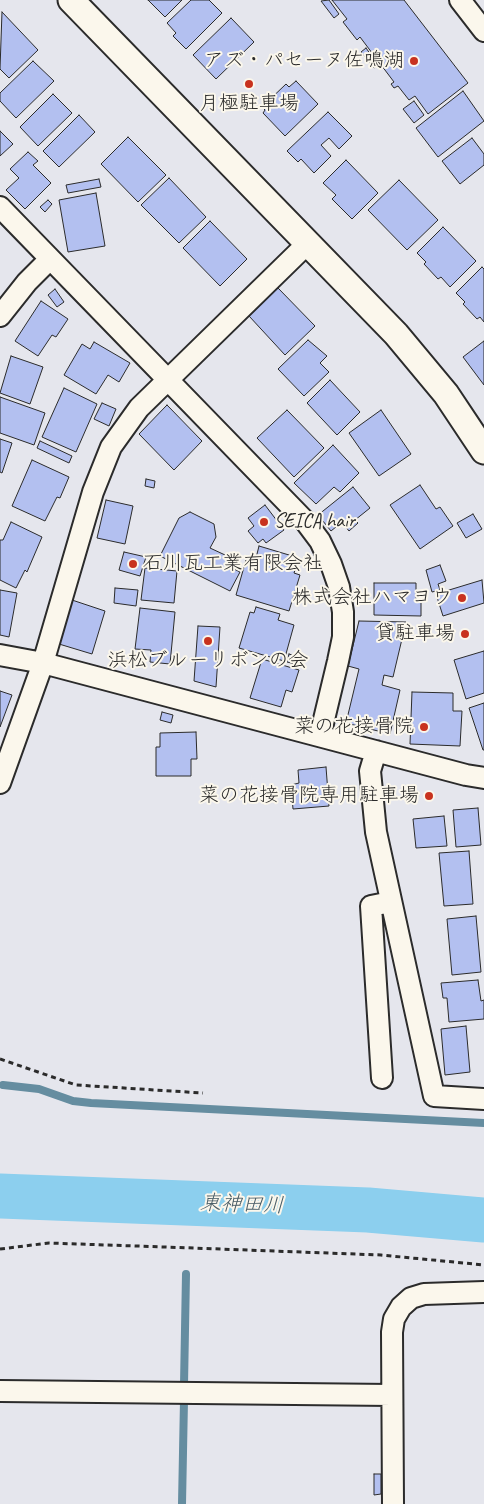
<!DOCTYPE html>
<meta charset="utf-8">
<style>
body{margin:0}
canvas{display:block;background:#e5e6ed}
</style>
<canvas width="484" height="1504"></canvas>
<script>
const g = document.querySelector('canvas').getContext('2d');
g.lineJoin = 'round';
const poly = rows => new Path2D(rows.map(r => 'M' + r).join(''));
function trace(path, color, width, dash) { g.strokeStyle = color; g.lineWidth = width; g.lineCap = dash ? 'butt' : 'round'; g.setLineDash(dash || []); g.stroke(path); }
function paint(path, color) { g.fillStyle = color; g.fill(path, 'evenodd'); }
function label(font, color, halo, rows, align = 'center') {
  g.font = font + ' Caveat,"Klee One",sans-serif'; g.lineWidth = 4; g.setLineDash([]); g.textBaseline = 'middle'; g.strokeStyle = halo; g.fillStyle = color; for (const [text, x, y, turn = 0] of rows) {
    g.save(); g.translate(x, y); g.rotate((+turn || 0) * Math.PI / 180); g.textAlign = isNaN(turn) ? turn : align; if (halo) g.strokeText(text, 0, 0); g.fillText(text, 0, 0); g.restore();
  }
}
const stream = poly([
 [3,1085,39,1089,73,1101,91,1103,484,1123],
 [184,1385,186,1274],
 [182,1504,184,1400]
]);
const river = poly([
 [0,1196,368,1210,484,1220]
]);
const building = poly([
 [148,0,182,0,165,17,148,0],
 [191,0,209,0,222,13,186,49,173,36,176,33,167,23,191,0],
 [329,0,339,14,334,18,321,1,329,0],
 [332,0,404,0,468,83,428,114,415,96,409,100,398,86,394,88,391,84,394,82,360,37,357,40,343,22,347,19,332,0],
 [2,12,38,50,9,78,0,69,2,12],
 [231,18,254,42,216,79,193,55,231,18],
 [366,48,378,65,374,68,361,52,366,48],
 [33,61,54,81,16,118,0,101,0,93,33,61],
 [296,81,318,104,285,136,263,113,265,110,262,107,286,84,289,87,296,81],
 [463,91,484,121,438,157,416,128,463,91],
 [53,94,72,113,38,146,20,127,53,94],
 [414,101,424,115,414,123,403,109,414,101],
 [328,112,352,136,339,149,329,138,321,145,331,156,314,173,301,159,298,162,287,151,328,112],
 [79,115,95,132,59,167,43,151,79,115],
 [0,131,13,144,0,156,0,131],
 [128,137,166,175,138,202,101,164,128,137],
 [472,138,484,154,484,165,460,184,442,161,472,138],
 [28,152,38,161,33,165,51,183,25,209,6,190,19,178,10,169,28,152],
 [346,160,378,193,352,219,332,199,336,195,323,183,346,160],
 [169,178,206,217,179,243,141,205,169,178],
 [99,179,101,187,68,193,66,185,99,179],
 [399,180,438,220,407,250,368,210,399,180],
 [96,193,105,246,68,252,59,200,96,193],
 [48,200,52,204,45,212,40,207,48,200],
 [210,221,247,259,220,286,183,248,210,221],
 [443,227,476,261,450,287,441,277,438,279,424,264,426,262,417,253,443,227],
 [482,267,484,269,484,322,480,317,477,319,463,304,465,302,456,293,482,267],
 [278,288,315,326,285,355,249,316,278,288],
 [55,289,64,302,57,307,48,295,55,289],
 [41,301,68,319,56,337,52,335,38,356,15,341,41,301],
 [308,340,327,356,320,363,329,372,304,396,278,369,308,340],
 [484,341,484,385,463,357,484,341],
 [94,342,130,363,119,382,108,375,96,394,64,375,82,344,90,349,94,342],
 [11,356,43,367,30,404,0,393,11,356],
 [330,380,360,412,337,435,307,403,330,380],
 [64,388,97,404,76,452,42,437,64,388],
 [0,397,45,413,34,445,0,433,0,397],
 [102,403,116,409,109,426,94,419,102,403],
 [167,405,202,441,174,470,139,434,167,405],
 [287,410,324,448,294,477,257,438,287,410],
 [381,410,411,454,379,476,349,433,381,410],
 [0,439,12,443,2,473,0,472,0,439],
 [40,441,72,456,69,463,37,448,40,441],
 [333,445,359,473,340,492,334,487,316,504,294,483,333,445],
 [32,460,69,477,60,498,57,497,45,521,12,506,32,460],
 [146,479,155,481,154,488,145,486,146,479],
 [420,485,436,509,440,507,453,526,420,549,390,505,420,485],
 [353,487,370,508,355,520,358,523,349,531,342,522,331,531,318,515,353,487],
 [106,500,133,506,125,544,97,538,106,500],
 [265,505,284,530,266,543,263,539,258,543,248,531,254,526,248,518,265,505],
 [190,512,214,524,216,537,210,548,238,561,234,569,240,572,230,591,160,556,179,518,190,512],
 [473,514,482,529,466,538,457,523,473,514],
 [11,522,42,537,27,572,25,570,16,588,0,580,0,540,3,540,11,522],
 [259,546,299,558,294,573,300,575,289,611,236,595,246,560,255,562,259,546],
 [124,552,146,557,140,576,119,570,124,552],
 [440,565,446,581,438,584,440,590,432,592,426,570,440,565],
 [145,568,177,571,174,603,141,600,145,568],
 [482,580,484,603,443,616,436,594,482,580],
 [374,583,416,583,416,600,421,600,421,616,374,615,374,583],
 [115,588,138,590,136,606,114,603,115,588],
 [0,590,17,593,9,637,0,635,0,590],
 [72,600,105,611,92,654,59,644,72,600],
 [256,607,280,614,278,620,294,625,284,661,239,648,250,612,254,613,256,607],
 [140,608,175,612,170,664,150,662,151,650,135,649,140,608],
 [359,621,406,622,393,677,384,675,382,685,400,690,390,734,346,723,359,669,348,666,359,621],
 [198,626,220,627,216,687,194,681,198,626],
 [484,651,484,693,466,699,454,660,484,651],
 [289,654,302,658,300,665,287,662,289,654],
 [262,659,299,670,292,692,286,690,281,707,250,698,262,659],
 [0,691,12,695,0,727,0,691],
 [412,692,453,693,453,711,462,711,460,746,410,744,412,692],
 [484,703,484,750,483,750,469,708,484,703],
 [162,712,173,715,171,723,160,720,162,712],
 [196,732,197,759,191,759,191,776,156,776,156,747,160,747,160,733,196,732],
 [326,767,329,806,293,809,291,785,299,783,298,770,326,767],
 [478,808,481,845,456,847,453,810,478,808],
 [444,816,447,846,416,848,413,819,444,816],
 [469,851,473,904,444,906,439,853,469,851],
 [476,916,481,972,452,975,447,919,476,916],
 [478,980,481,1001,484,1000,484,1019,449,1022,447,998,443,998,441,983,478,980],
 [466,1026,470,1072,445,1075,441,1029,466,1026],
 [374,1474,381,1474,381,1494,374,1495,374,1474]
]);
const path = poly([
 [0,1059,76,1085,203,1093],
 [0,1249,49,1243,165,1247,381,1255,484,1265]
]);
const minor = poly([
 [460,0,484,31],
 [0,207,305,521,320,541,331,564,339,587,343,612,343,637,338,661,320,736],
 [0,316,27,282,50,259],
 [0,655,43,663,466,775,484,778],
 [376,751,370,771,376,832,434,1096,484,1099],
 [0,783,43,663,93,492,111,447,139,408,308,243],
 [382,1078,371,906,391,902],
 [0,1391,392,1395],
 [393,1504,392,1332,394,1319,401,1307,411,1298,424,1294,484,1292]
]);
const tertiary = poly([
 [71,0,396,334,446,394,484,451]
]);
const markers = [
 [414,61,5,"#c8321e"],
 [249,84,5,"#c8321e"],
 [264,522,5,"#c8321e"],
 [133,564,5,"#c8321e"],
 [462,598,5,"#c8321e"],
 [465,634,5,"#c8321e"],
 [208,641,5,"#c8321e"],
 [424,727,5,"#c8321e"],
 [429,796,5,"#c8321e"]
];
const poiNames = [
 ["アズ・パセーヌ佐鳴湖",404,61],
 ["月極駐車場",249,104,"center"],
 ["SEICA hair",274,522,"left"],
 ["石川瓦工業有限会社",143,564,"left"],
 ["株式会社ハマヨウ",452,598],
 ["貸駐車場",455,634],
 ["浜松ブルーリボンの会",208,661,"center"],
 ["菜の花接骨院",414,727],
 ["菜の花接骨院専用駐車場",419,796]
];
const waterNames = [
 ["東神田川",242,1205,2]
];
trace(stream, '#658da0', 8);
trace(river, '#8ccfee', 45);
paint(building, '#b3c0f0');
trace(building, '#2b2b2b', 1);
trace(minor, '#2b2b2b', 24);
trace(tertiary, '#2b2b2b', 29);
trace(path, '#2b2b2b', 3, [5, 4]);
trace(minor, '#fbf7ec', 20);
trace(tertiary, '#fbf7ec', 25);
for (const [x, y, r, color] of markers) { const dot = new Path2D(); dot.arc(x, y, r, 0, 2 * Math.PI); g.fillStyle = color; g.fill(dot); trace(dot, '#fbf7ec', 2); }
label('20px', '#2b2b2b', '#fbf7ec', poiNames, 'right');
label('italic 21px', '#485c66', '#fbf7ec', waterNames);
</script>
